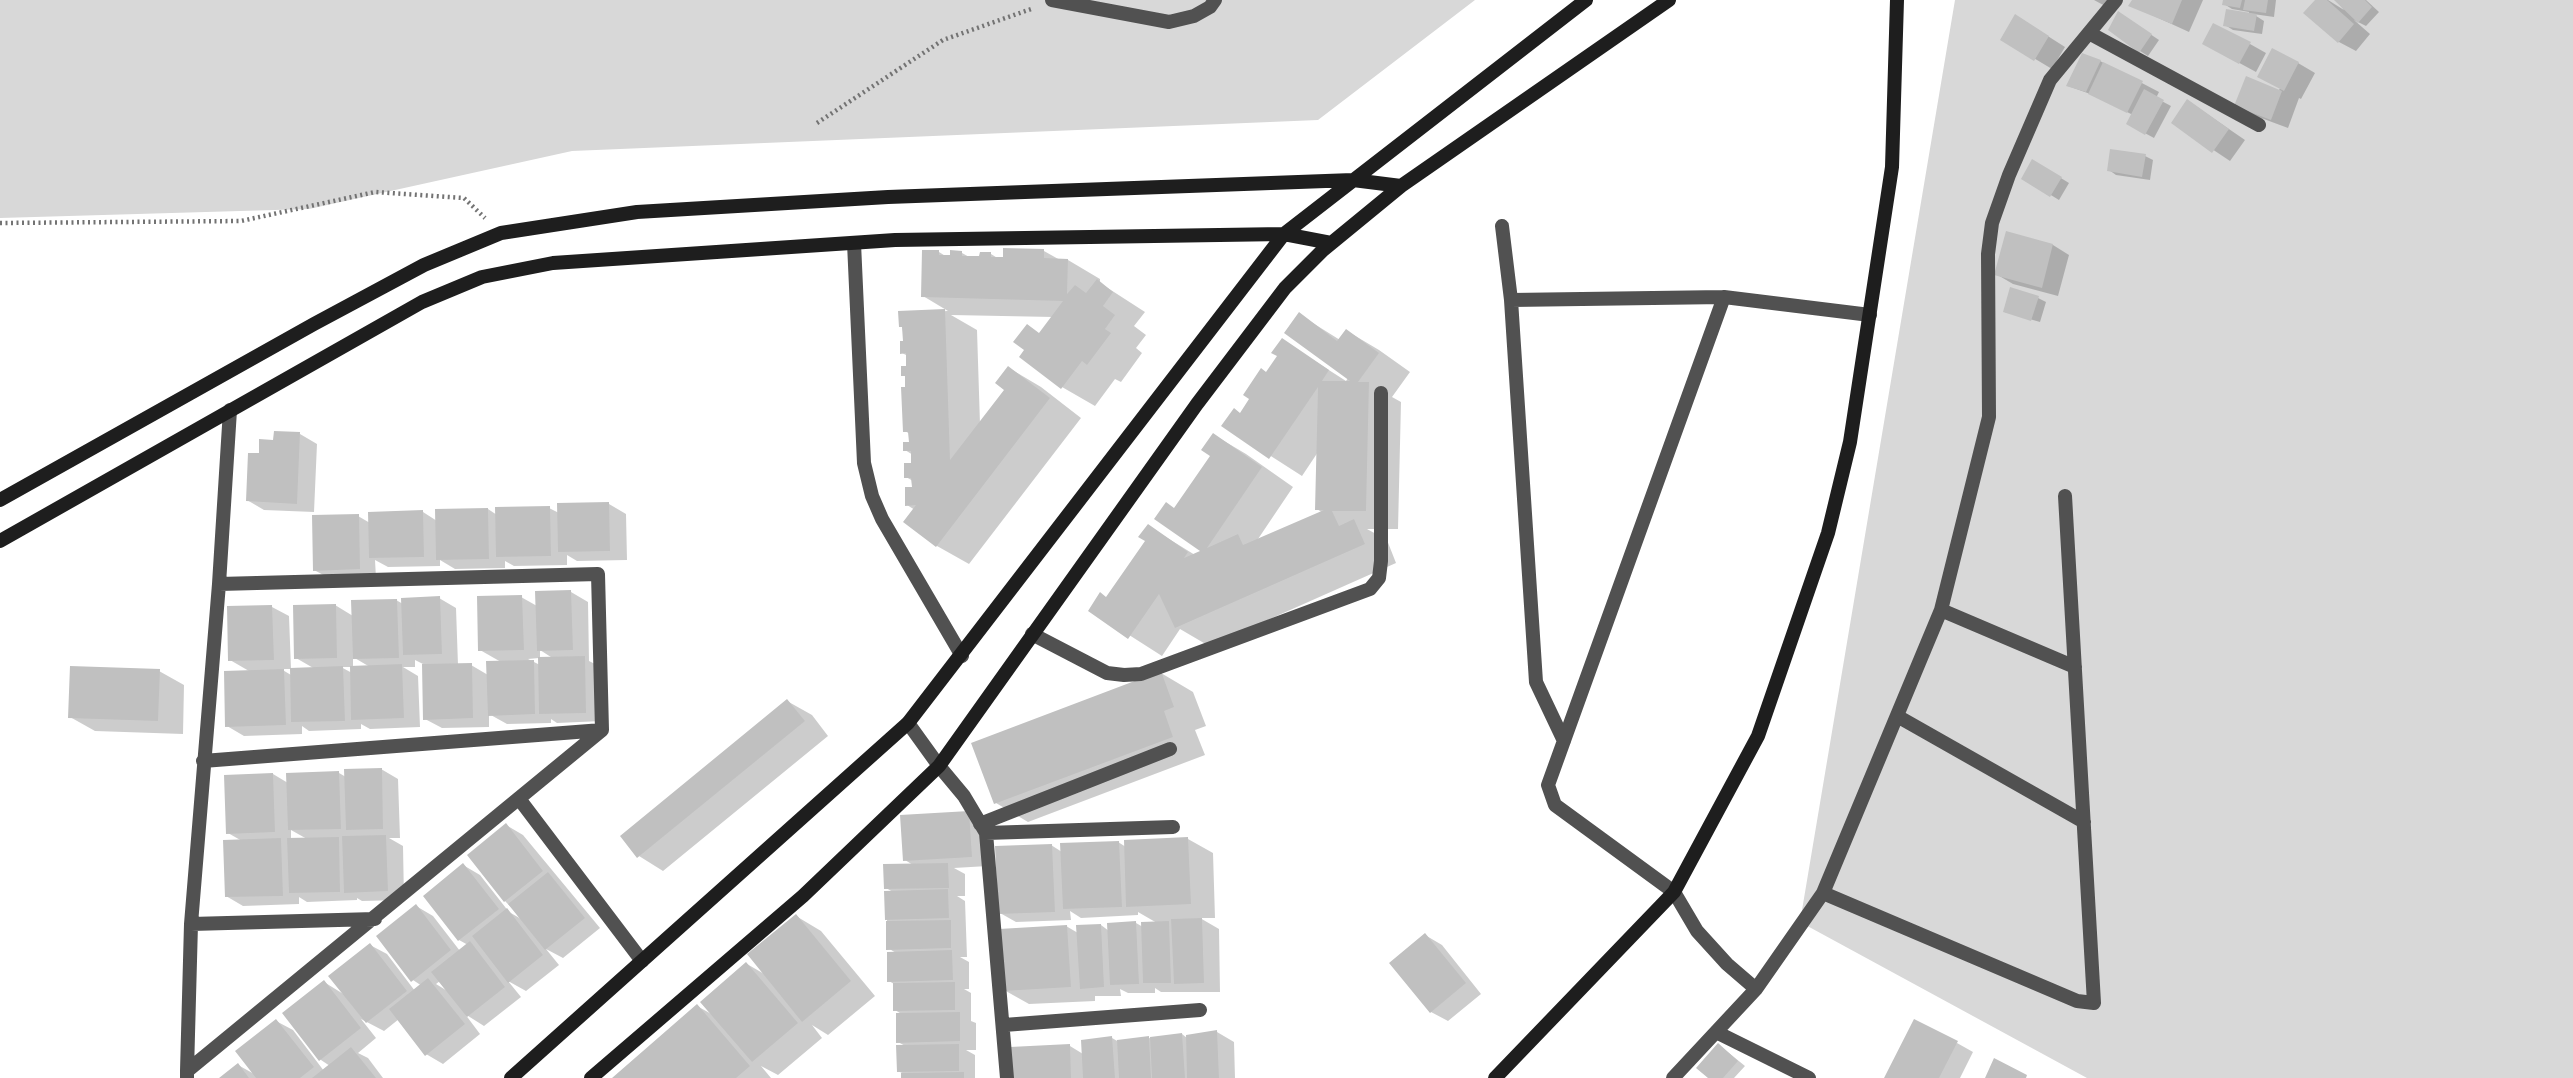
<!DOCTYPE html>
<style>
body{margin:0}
canvas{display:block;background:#fff}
</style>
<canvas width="2573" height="1078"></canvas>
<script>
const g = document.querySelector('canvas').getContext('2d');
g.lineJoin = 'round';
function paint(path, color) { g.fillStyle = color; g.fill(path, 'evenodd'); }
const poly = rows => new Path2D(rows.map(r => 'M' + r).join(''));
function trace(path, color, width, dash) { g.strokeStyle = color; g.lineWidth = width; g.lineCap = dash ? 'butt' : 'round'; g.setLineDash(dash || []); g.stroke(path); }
const green = poly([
 [0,0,1475,0,1318,120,572,151,309,209,0,218],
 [1955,0,2573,0,2573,1078,2087,1078,1800,922]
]);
const shadow = poly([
 [2094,0,2109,0,2105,6],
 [2134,0,2203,0,2189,32,2130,5],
 [2225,0,2276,0,2274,17,2253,14,2264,21,2262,34,2233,30,2225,25,2249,15,2249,12,2232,9,2224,4],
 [2317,0,2328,0,2344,10,2336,0,2366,0,2379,12,2366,26,2354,20,2370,34,2356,51,2339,42,2306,13],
 [2126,18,2159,40,2148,56,2140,51],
 [2032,26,2065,47,2052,69,2002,39],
 [2250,44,2266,53,2256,72,2221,53],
 [2100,61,2159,92,2156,98,2171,106,2154,138,2128,124,2133,115,2093,95,2068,86],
 [2298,63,2315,73,2301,99,2299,98,2288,128,2253,115,2237,105,2279,90],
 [2188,101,2245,140,2230,161,2173,123],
 [2145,156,2153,160,2150,180,2116,175,2109,170],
 [2033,161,2069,183,2059,200,2023,178],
 [2008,233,2053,245,2069,255,2058,296,2013,284,1996,274],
 [1044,251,1060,260,1068,260,1100,279,1100,283,1145,312,1134,326,1146,335,1136,348,1142,353,1121,382,1115,379,1095,406,1062,387,1021,356,1053,317,951,315,977,330,980,424,1007,389,1009,368,1041,387,1081,418,969,564,937,546,915,510,907,505,914,489,913,481,906,477,913,465,913,455,905,450,911,444,910,434,905,431,907,377,902,375,908,367,908,356,902,353,905,343,900,313,948,311,923,296,939,252,947,257,962,253,971,258,991,254,999,259],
 [2038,298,2046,302,2040,322,2005,312],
 [1300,315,1340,340,1347,331,1379,350,1410,372,1392,397,1401,402,1398,529,1367,529,1387,540,1396,563,1209,646,1180,629,1162,656,1090,610,1107,599,1147,540,1148,526,1195,555,1203,551,1175,510,1212,455,1214,435,1246,454,1293,487,1256,542,1323,513,1317,509,1318,452,1302,476,1224,426,1241,414,1279,356,1282,340,1346,381,1348,378],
 [300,434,317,444,314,512,264,510,247,500,260,455,275,442],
 [609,504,626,514,627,560,577,561,567,555,567,565,514,566,505,561,505,568,455,569,440,560,440,566,388,567,375,560,376,578,331,579,314,570,358,516,370,523,423,512,437,521,488,509,497,515,549,508,559,513],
 [571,592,588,602,589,661,601,667,602,721,557,723,551,719,551,723,507,724,489,714,489,727,442,728,425,719,423,664,415,660,415,667,403,667,418,676,420,727,370,729,361,724,361,729,309,731,302,726,302,734,244,736,227,726,249,671,230,660,272,607,289,616,291,669,281,669,291,675,315,669,296,658,335,605,353,616,396,600,403,604,439,598,456,608,458,665,471,665,488,675,501,662,480,650,521,597,537,606],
 [540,650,554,659,540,659],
 [353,657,370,667,353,668],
 [539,658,540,665,528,659],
 [341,667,351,667,352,673],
 [159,671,184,685,183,734,95,731,70,717],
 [1161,673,1193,692,1206,726,1195,730,1205,755,1028,822,996,803],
 [787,701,812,715,828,736,663,871,639,856],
 [381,769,398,779,400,838,389,838,403,846,404,900,362,901,357,898,357,900,307,902,299,897,299,904,243,906,226,896,242,841,228,833,273,774,288,783,339,773,346,777],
 [291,830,307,839,291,840],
 [969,812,985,822,988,866,954,868,965,874,965,896,957,896,965,901,967,957,960,957,969,962,969,989,964,989,971,993,971,1021,976,1023,976,1050,966,1050,975,1055,975,1078,902,1078,902,1073,898,1071,907,1047,898,1042,903,1015,895,1010,894,984,889,981,896,953,888,948,886,892,893,892,886,888,913,865,905,860],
 [506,825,523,835,600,928,563,958,546,949,559,965,526,991,508,981,521,997,484,1026,465,1014,480,1034,443,1064,426,1054,399,1019,384,1031,361,1019,376,1038,358,1053,368,1058,383,1078,222,1078,238,1065,256,1075,276,1021,293,1030,324,1071,330,1066,321,1060,284,1014,324,982,345,995,370,945,387,954,415,991,422,986,413,980,416,906,433,916,460,951,468,945,459,940,425,896,463,865,480,875,509,912,523,920,505,901],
 [440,981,449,992,436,984],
 [1188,839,1213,853,1215,918,1200,918,1219,929,1220,992,1161,992,1155,988,1155,993,1128,993,1120,989,1121,996,1095,996,1095,1001,1029,1004,1004,990,1066,926,1078,933,1101,925,1109,931,1136,923,1143,927,1157,923,1138,912,1138,915,1081,918,1070,911,1071,920,1016,922,1000,913,1051,845,1062,852,1118,842,1126,847],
 [796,916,821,931,875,996,828,1035,812,1025,822,1038,778,1075,761,1066,771,1078,615,1078,697,1006,715,1016,747,964,766,975],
 [1425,935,1442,945,1481,994,1448,1021,1431,1012],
 [1217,1032,1234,1042,1235,1078,1013,1078,1070,1046,1083,1054,1112,1038,1119,1042,1182,1034,1187,1038],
 [1957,1043,1973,1052,1960,1078,1886,1078],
 [1719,1045,1745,1066,1734,1078,1710,1078]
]);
const building = poly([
 [2132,0,2182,0,2172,24,2128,6],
 [2223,0,2242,0,2240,8,2222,5],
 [2245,0,2268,0,2266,13,2243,10],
 [2315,0,2327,0,2354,24,2338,43,2303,13],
 [2334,0,2365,0,2372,7,2358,23],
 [2226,9,2257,14,2254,31,2223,26],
 [2118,11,2152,34,2139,53,2108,30],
 [2015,14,2049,36,2034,61,2000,40],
 [2213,23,2251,42,2239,64,2202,44],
 [2272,48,2299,62,2284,91,2257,77],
 [2082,53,2101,60,2086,92,2066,86],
 [2103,62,2143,81,2127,113,2088,94],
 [2246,76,2282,91,2271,120,2234,106],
 [2144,89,2164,100,2145,135,2126,124],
 [2187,99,2229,129,2212,153,2171,123],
 [2110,149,2146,154,2142,177,2107,171],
 [2032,159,2062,177,2050,197,2021,179],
 [2006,231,2053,244,2042,288,1994,275],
 [1003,248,1044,249,1044,258,1068,259,1067,294,1075,285,1086,293,1097,279,1113,292,1103,306,1115,315,1105,329,1111,333,1087,365,1082,361,1061,389,1019,357,1024,350,1013,342,1027,324,1039,333,1063,301,921,297,922,250,939,250,939,255,950,255,950,250,962,251,962,256,979,256,980,252,991,252,991,257,1003,257],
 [2010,287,2039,296,2031,321,2003,312],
 [945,309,950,460,1004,390,995,383,1008,366,1050,398,936,547,903,522,916,505,905,506,905,487,912,487,911,478,904,478,904,463,911,463,911,451,903,451,903,442,909,442,908,432,903,432,901,387,905,387,905,376,901,376,901,366,906,366,906,353,900,354,900,341,903,341,902,327,899,327,898,311],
 [1299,312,1337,341,1346,329,1379,353,1358,382,1369,382,1366,511,1332,511,1339,526,1354,519,1365,544,1175,628,1159,594,1128,639,1088,611,1100,592,1106,597,1145,541,1138,537,1148,524,1188,552,1184,558,1200,551,1154,519,1166,502,1174,508,1210,456,1201,450,1213,433,1262,467,1207,548,1238,534,1243,545,1324,510,1315,510,1318,387,1269,459,1221,426,1234,408,1240,413,1249,399,1243,395,1261,368,1266,372,1277,356,1271,353,1282,338,1329,370,1322,381,1350,381,1284,333],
 [274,431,300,432,297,504,246,501,248,453,259,453,259,439,273,440],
 [609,502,610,551,558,552,557,503],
 [550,506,551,556,496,557,495,507],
 [488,508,489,559,436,560,435,509],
 [423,510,424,557,369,558,368,512],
 [359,514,360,569,313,571,312,515],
 [571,590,573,650,537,651,535,591],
 [522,595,524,650,478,651,477,596],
 [440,596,442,654,403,655,401,598],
 [397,599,399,658,353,659,351,600],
 [336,604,337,658,294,659,293,605],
 [272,605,274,660,228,661,227,606],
 [585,656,586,713,539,714,538,657],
 [534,660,535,714,488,716,486,661],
 [472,663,473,718,423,720,422,664],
 [402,664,404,718,351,720,350,666],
 [70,666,160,669,158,721,68,718],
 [343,666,345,721,291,722,290,668],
 [284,669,286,725,225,727,224,671],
 [1161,671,1174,707,1164,711,1173,737,994,804,971,743],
 [787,699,805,721,637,858,620,836],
 [382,768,383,829,346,830,344,769],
 [339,771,341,829,288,830,286,773],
 [273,773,275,832,226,834,224,775],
 [969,811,972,857,903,861,900,815],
 [506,823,543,871,504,902,467,855],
 [386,835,388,891,344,893,342,836],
 [339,837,340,892,289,893,287,838],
 [1188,837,1191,904,1126,907,1124,840],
 [281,838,283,896,225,897,223,840],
 [1119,841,1122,907,1063,909,1060,843],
 [1052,844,1055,912,998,914,995,846],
 [463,863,499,909,458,941,423,896],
 [948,863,949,888,884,889,883,864],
 [548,872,585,918,545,950,508,904],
 [948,889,949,918,885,920,884,891],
 [416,904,451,950,411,982,376,936],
 [507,908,543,955,508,983,472,936],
 [796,914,851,981,802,1022,747,954],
 [1202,918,1204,983,1174,984,1171,919],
 [951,920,951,948,886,950,886,921],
 [1136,921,1139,984,1110,985,1107,923],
 [1169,921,1171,983,1143,983,1141,922],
 [1101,924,1104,987,1080,989,1076,925],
 [1067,925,1071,987,1003,991,999,929],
 [1425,933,1466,983,1430,1013,1389,963],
 [470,941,505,987,467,1017,431,972],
 [370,943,407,991,366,1023,328,976],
 [952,950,953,980,887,982,887,952],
 [746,962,798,1023,752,1062,700,1002],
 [428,978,465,1024,425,1056,389,1009],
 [324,980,361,1028,319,1061,282,1013],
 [955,982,955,1010,893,1011,893,983],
 [697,1004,750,1066,736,1078,612,1078],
 [960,1012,960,1041,896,1043,896,1013],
 [276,1019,314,1067,300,1078,256,1078,235,1051],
 [1914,1019,1958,1041,1939,1078,1884,1078],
 [1217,1030,1219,1078,1187,1078,1186,1035],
 [1182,1033,1185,1078,1152,1078,1150,1037],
 [1112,1036,1115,1078,1083,1078,1081,1040],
 [1149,1036,1151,1078,1119,1078,1117,1040],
 [1718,1043,1738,1061,1723,1078,1708,1078,1696,1068],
 [959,1044,959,1071,897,1072,896,1045],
 [1070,1044,1071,1078,1011,1078,1010,1047],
 [351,1047,376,1078,312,1078],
 [1994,1058,2027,1075,2026,1078,1985,1078],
 [238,1063,249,1078,219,1078],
 [964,1072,964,1078,901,1078,901,1073]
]);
const path = poly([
 [817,123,943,40,1034,8],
 [0,223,241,221,375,192,464,198,485,218]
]);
const lane = poly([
 [1052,0,1169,22,1194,16,1210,7,1215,0]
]);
const street = poly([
 [2089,33,2259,125],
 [1502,226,1511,300],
 [854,243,864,463,872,496,882,519,962,656],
 [219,584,230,410],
 [1941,610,2075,667],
 [1032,634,1107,673,1124,675,1141,674,1370,589,1379,578,1381,561,1381,393],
 [1897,716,2084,822],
 [908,723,939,766,964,796,986,833,1007,1078],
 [1564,741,1536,682,1511,300,1724,297],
 [203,761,602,730],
 [520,800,642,961],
 [980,824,1170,749],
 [986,833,1173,827],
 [1823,893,2077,1001,2094,1003,2065,496],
 [191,924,375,919],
 [1756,989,1727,964,1697,931,1674,892,1555,805,1548,785,1724,297,1870,315],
 [1004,1025,1200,1010],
 [1716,1032,1809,1078],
 [187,1071,602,730,598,574,219,584,191,924,187,1071,187,1078],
 [1673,1078,1756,989,1823,893,1941,610,1989,417,1988,254,1992,223,2009,175,2050,80,2116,0]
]);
const secondary = poly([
 [0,500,314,324,424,265,501,233,637,212,888,197,1353,180,1401,186],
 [0,541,422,302,482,277,553,263,895,240,1284,234,1331,243],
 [511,1078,908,723,1284,234,1586,0],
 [591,1078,803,896,939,766,1197,404,1285,288,1323,250,1401,186,1669,0],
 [1495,1078,1674,892,1758,736,1828,533,1850,442,1892,167,1897,0]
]);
paint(green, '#d8d8d8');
paint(shadow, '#0003');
paint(building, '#c0c0c0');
trace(path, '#737373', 4.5, [2, 3.5]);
trace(lane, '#515151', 14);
trace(street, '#515151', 14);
trace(secondary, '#1e1e1e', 14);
</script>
